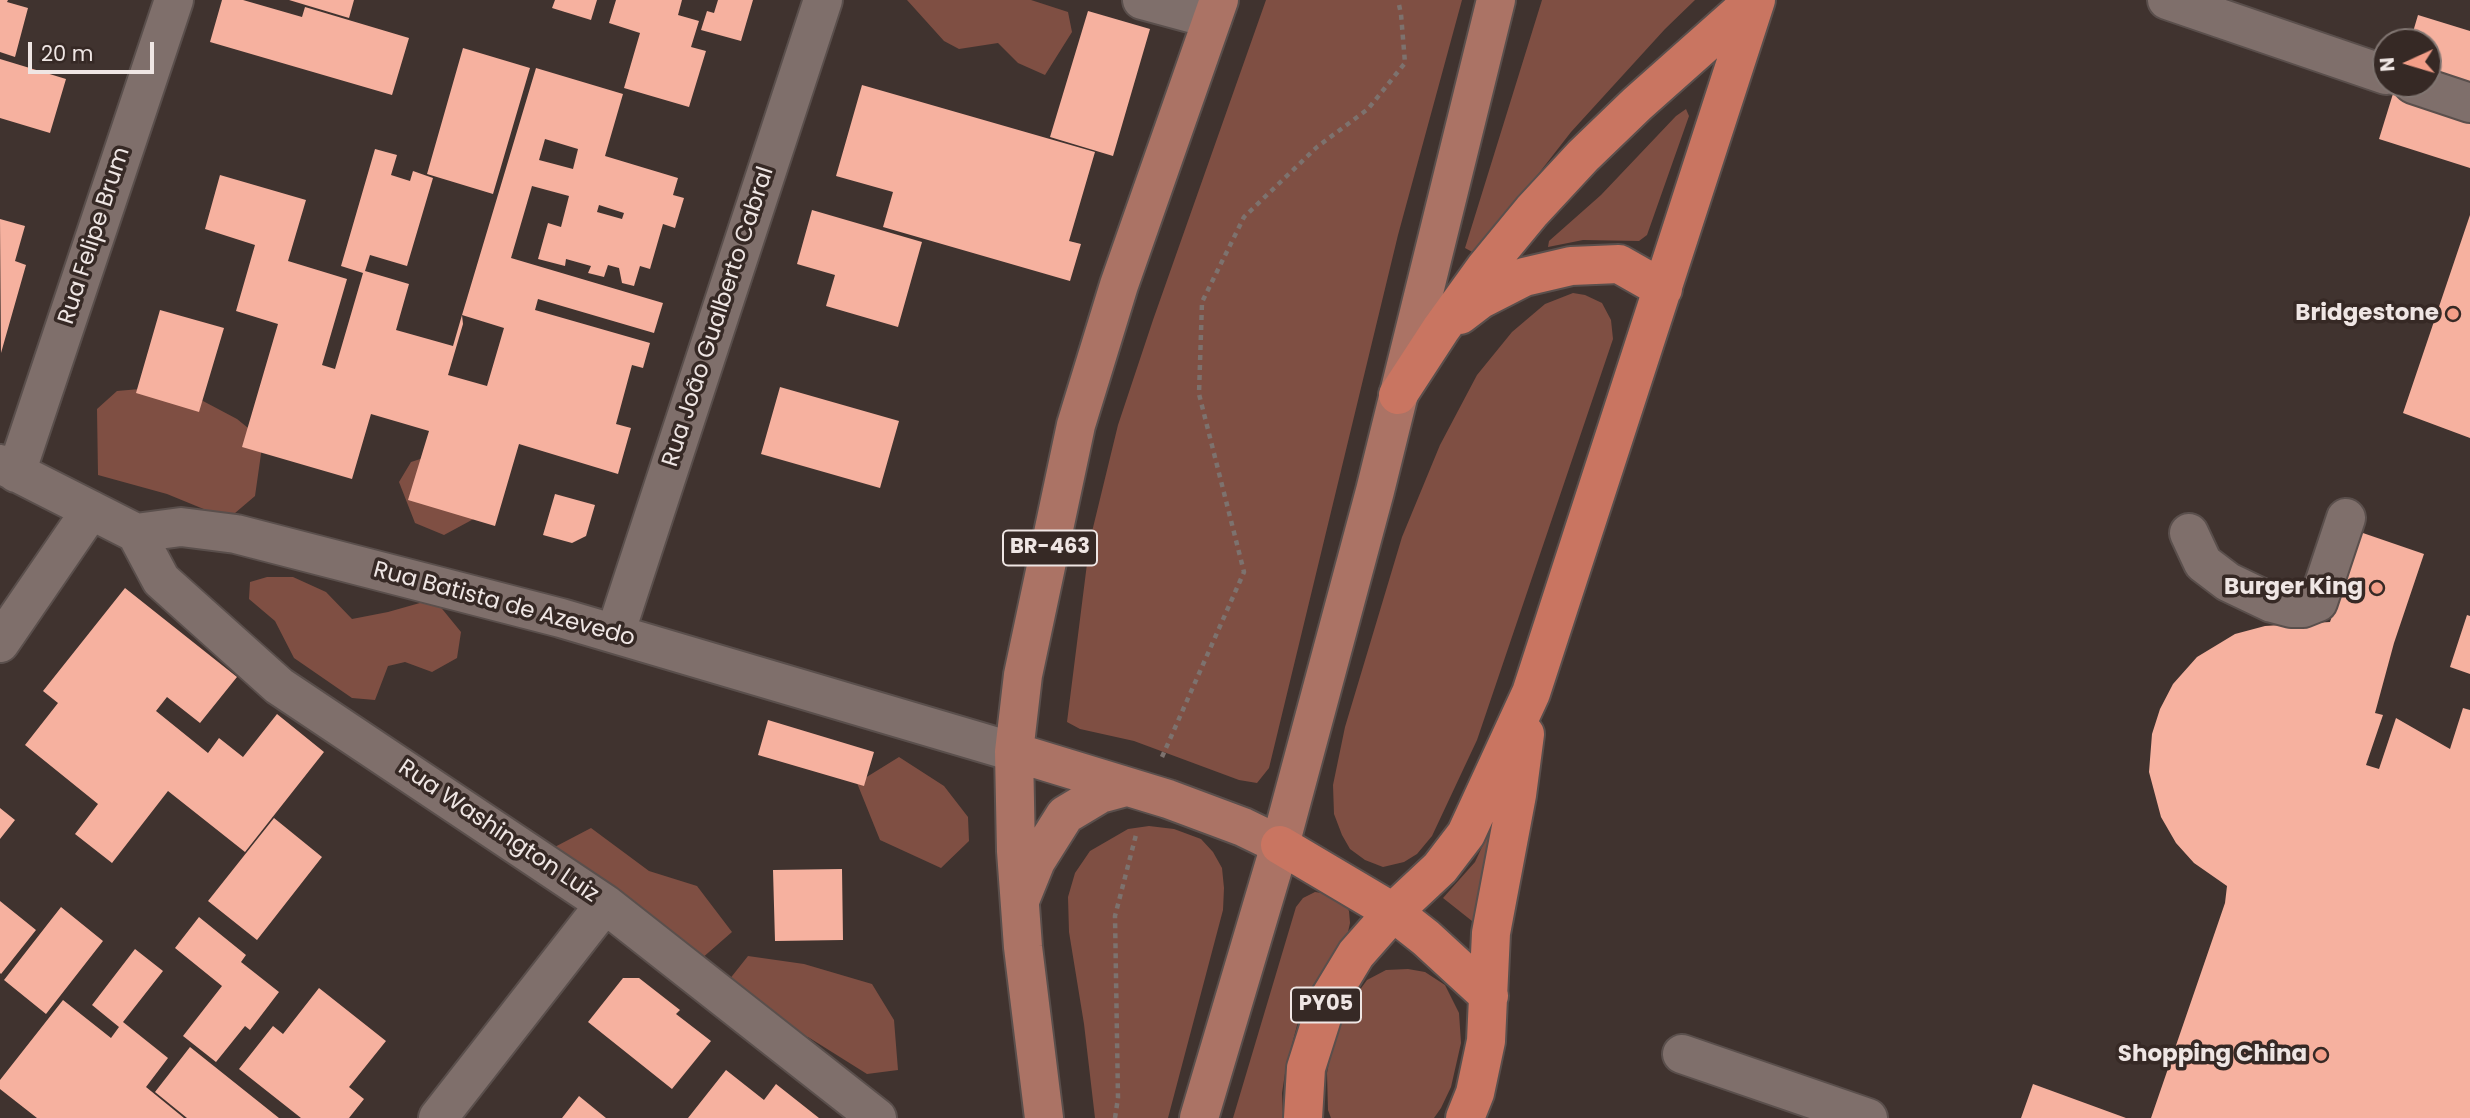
<!DOCTYPE html>
<meta charset="utf-8">
<style>
body{margin:0}
#map{position:relative;width:2470px;height:1118px;overflow:hidden;background:#40332f;font-family:Poppins,sans-serif}
canvas{display:block}
.north{position:absolute;left:2372px;top:28px;width:70px;height:70px;box-sizing:border-box;background:#362925;border:2px solid #807571;border-radius:50%;rotate:266deg;font-size:19px;font-weight:700;line-height:28px;text-align:center;color:#efe6e4}
.north::after{content:'';display:block;margin:auto;width:24px;height:32px;background:#f49e88;clip-path:polygon(50% 0,100% 100%,50% 72%,0 100%)}
.scale{position:absolute;left:28px;top:42px;width:126px;height:32px;box-sizing:border-box;border:4px solid #efe6e4;border-top:0;padding-left:9px;font-size:21px;line-height:24px;white-space:nowrap;color:#efe6e4;-webkit-text-stroke:5px #362925;paint-order:stroke}
</style>
<div id="map">
<canvas width="2470" height="1118"></canvas>
<div class="north">N</div>
<div class="scale">20 m</div>
</div>
<script>
const g = document.querySelector('canvas').getContext('2d');
g.lineJoin = 'round';
function paint(path, color) { g.fillStyle = color; g.fill(path, 'evenodd'); }
const poly = rows => new Path2D(rows.map(r => 'M' + r).join(''));
function trace(path, color, width, dash) { g.strokeStyle = color; g.lineWidth = width; g.lineCap = dash ? 'butt' : 'round'; g.setLineDash(dash || []); g.stroke(path); }
function label(font, color, halo, rows, align = 'center') {
  g.font = font + ' Poppins,sans-serif'; g.lineWidth = 7; g.setLineDash([]); g.textBaseline = 'middle'; g.strokeStyle = halo; g.fillStyle = color; for (const [text, x, y, turn = 0] of rows) {
    g.save(); g.translate(x, y); g.rotate((+turn || 0) * Math.PI / 180); g.textAlign = isNaN(turn) ? turn : align; if (halo) g.strokeText(text, 0, 0); g.fillText(text, 0, 0); g.restore();
  }
}
const green = poly([
 [907,0,1031,0,1068,12,1072,32,1045,75,1018,63,998,43,959,49,944,41],
 [1266,0,1462,0,1398,235,1269,768,1257,783,1239,780,1134,741,1080,729,1067,722,1090,540,1118,425,1153,320],
 [1542,0,1695,0,1665,29,1571,132,1476,254,1465,248],
 [1686,109,1689,116,1647,235,1639,241,1583,240,1548,247,1549,241,1601,195,1676,116],
 [1573,293,1585,295,1602,303,1611,320,1613,339,1477,740,1432,836,1417,854,1404,862,1383,867,1365,860,1350,849,1342,835,1334,814,1333,785,1345,727,1402,537,1440,445,1477,375,1512,332,1545,304],
 [151,388,186,392,237,419,263,440,255,496,228,519,167,494,98,475,97,409,117,391],
 [442,452,481,515,444,535,415,523,399,482,411,462],
 [267,577,293,577,326,592,352,619,388,612,434,599,461,632,457,658,432,672,405,662,388,666,375,700,352,698,294,658,275,621,249,599,250,582],
 [899,757,944,786,968,817,969,841,941,868,880,840,857,783],
 [1496,817,1476,919,1472,921,1443,898,1475,862],
 [1149,826,1174,829,1201,839,1213,852,1222,868,1224,888,1223,910,1168,1118,1095,1118,1084,1024,1069,932,1068,897,1075,873,1090,851,1128,829],
 [591,828,649,871,697,886,732,932,693,966,549,850],
 [1315,892,1329,894,1343,901,1349,911,1350,923,1348,932,1304,999,1286,1067,1282,1093,1283,1118,1233,1118,1296,907,1303,898],
 [748,956,804,964,872,984,894,1020,898,1070,867,1074,808,1037,796,1044,721,990],
 [1408,969,1425,972,1445,985,1459,1013,1461,1043,1451,1087,1441,1108,1434,1118,1331,1118,1328,1110,1327,1073,1333,1042,1351,1002,1367,980,1386,970]
]);
const building = poly([
 [0,0,8,0,7,2,28,8,15,57,0,52],
 [222,0,243,0,302,17,305,7,409,38,392,95,210,42],
 [289,0,354,0,349,18],
 [555,0,597,0,591,20,552,8],
 [616,0,682,0,678,15,699,21,691,47,706,51,689,107,624,88,640,33,609,23],
 [718,0,753,0,741,41,701,30,707,11,714,13],
 [1088,11,1150,29,1113,156,1050,137],
 [2418,15,2470,31,2470,168,2379,139,2396,84,2428,84,2428,42,2410,42],
 [463,48,530,68,493,194,427,174],
 [0,59,66,79,50,133,0,118],
 [536,68,623,94,605,156,678,178,673,195,684,198,675,228,663,224,650,269,640,266,634,286,622,283,619,268,608,265,604,277,588,273,591,266,566,259,565,266,538,259,548,223,561,227,569,196,532,186,511,258,663,303,654,333,538,299,535,310,650,343,643,368,632,365,616,424,631,428,618,474,519,444,495,526,408,500,429,431,371,414,352,479,242,447,278,324,236,311,255,245,205,229,220,175,306,200,288,261,347,279,322,365,335,369,363,273,341,266,375,149,397,155,391,175,410,181,413,171,433,178,407,266,370,255,365,271,409,284,396,330,453,346,462,315,463,324,448,375,487,386,504,328,462,315],
 [545,139,578,149,573,169,539,160],
 [599,205,624,213,622,219,597,212],
 [862,85,1095,152,1069,241,1081,244,1070,281,883,227,893,192,836,176],
 [812,210,922,242,898,327,826,306,835,275,797,264],
 [2470,215,2470,438,2403,413],
 [0,219,25,226,15,261,26,265,1,353],
 [160,310,224,328,199,412,136,393],
 [780,387,899,421,880,488,761,454],
 [555,494,595,505,586,536,572,543,543,535],
 [2360,532,2424,554,2394,643,2375,713,2383,715,2366,765,2379,769,2396,718,2450,749,2463,708,2470,710,2470,1118,2151,1118,2225,903,2227,886,2194,863,2176,843,2161,817,2149,772,2152,734,2160,709,2173,684,2197,657,2235,634,2265,626,2330,622],
 [125,588,237,677,200,723,167,697,156,711,208,753,219,738,243,757,277,714,324,752,245,852,168,791,112,863,75,834,98,804,25,745,58,703,43,691],
 [2467,615,2470,616,2470,674,2450,667],
 [768,720,874,752,864,786,758,755],
 [0,808,15,820,0,839],
 [274,818,322,857,257,940,208,901],
 [842,869,843,940,775,941,773,870],
 [0,901,36,930,1,974,0,973],
 [61,907,103,941,46,1014,4,980],
 [199,917,246,955,241,962,279,992,250,1030,245,1026,216,1062,183,1036,222,986,175,948],
 [135,949,163,971,123,1022,168,1058,146,1087,184,1118,37,1118,0,1089,0,1080,63,1000,111,1038,119,1027,92,1005],
 [623,978,639,978,680,1010,676,1014,711,1041,672,1089,588,1022],
 [319,988,386,1041,349,1087,364,1099,349,1118,301,1118,239,1069,273,1026,283,1034],
 [190,1047,279,1118,187,1118,155,1092],
 [726,1070,764,1100,776,1084,819,1118,688,1118],
 [2033,1084,2126,1118,2021,1118],
 [579,1096,606,1118,562,1118]
]);
const path = poly([
 [1162,757,1244,572,1199,394,1202,302,1244,217,1317,147,1368,109,1405,63,1401,14,1398,0],
 [1115,1118,1118,1098,1115,916,1137,831]
]);
const minor = poly([
 [1142,0,1212,19],
 [2167,0,2386,75],
 [2413,84,2470,103],
 [0,464,136,533,181,527,236,534,561,618,1014,752],
 [16,473,174,0],
 [136,533,161,580,279,686,605,904,877,1118],
 [2189,533,2203,563,2228,582,2272,603,2291,608,2303,608,2318,602,2346,518],
 [615,634,823,0],
 [0,643,91,510],
 [1682,1054,1868,1118],
 [438,1118,605,904]
]);
const major = poly([
 [1014,752,1168,799,1243,827,1280,845],
 [1021,898,1036,861,1065,815,1100,794,1126,787],
 [1044,1118,1023,947,1016,851,1014,752,1023,675,1076,425,1119,285,1219,0],
 [1199,1118,1280,845,1375,491,1496,0]
]);
const highway = poly([
 [1460,315,1481,299,1524,277,1571,266,1619,264,1663,289],
 [1398,395,1441,329,1485,268,1532,211,1583,156,1637,104,1754,0],
 [1280,845,1393,912,1426,938,1489,996],
 [1303,1118,1306,1068,1327,1002,1356,954,1393,912,1440,868,1466,834,1531,693,1756,0],
 [1465,1118,1475,1093,1486,1041,1491,933,1517,795,1525,734]
]);
const markers = [
 [2453,314,7,"#f49e88"],
 [2377,588,7,"#f49e88"],
 [2321,1055,7,"#f49e88"]
];
const shields = [
 [1050,548,94],
 [1326,1005,70]
];
const shieldNames = [
 ["BR-463",1050,548],
 ["PY05",1326,1005]
];
const streetNames = [
 ["Rua Felipe Brum",95,236,-72],
 ["Rua João Gualberto Cabral",719,317,-72],
 ["Rua Batista de Azevedo",504,605,15],
 ["Rua Washington Luiz",498,832,34]
];
const poiNames = [
 ["Bridgestone",2439,314],
 ["Burger King",2363,588],
 ["Shopping China",2307,1055]
];
paint(green, '#7f4f43');
paint(building, '#f6b19f');
trace(minor, '#5a4f4c', 42);
trace(major, '#5a4f4c', 42);
trace(highway, '#5a4f4c', 42);
trace(path, '#7d726e', 4.5, [5, 5]);
trace(minor, '#7f6f6b', 38);
trace(major, '#ab7365', 38);
trace(highway, '#c97561', 38);
for (const [x, y, r, color] of markers) { const dot = new Path2D(); dot.arc(x, y, r, 0, 2 * Math.PI); g.fillStyle = color; g.fill(dot); trace(dot, '#362925', 2.5); }
for (const [x, y, w] of shields) { const box = new Path2D(); box.roundRect(x - w / 2, y - 17.5, w, 35, 5); g.fillStyle = '#362925'; g.fill(box); trace(box, '#efe6e4', 2); }
label('bold 21px', '#efe6e4', null, shieldNames);
label('23px', '#efe6e4', '#362925', streetNames);
label('bold 23px', '#efe6e4', '#362925', poiNames, 'right');
</script>
